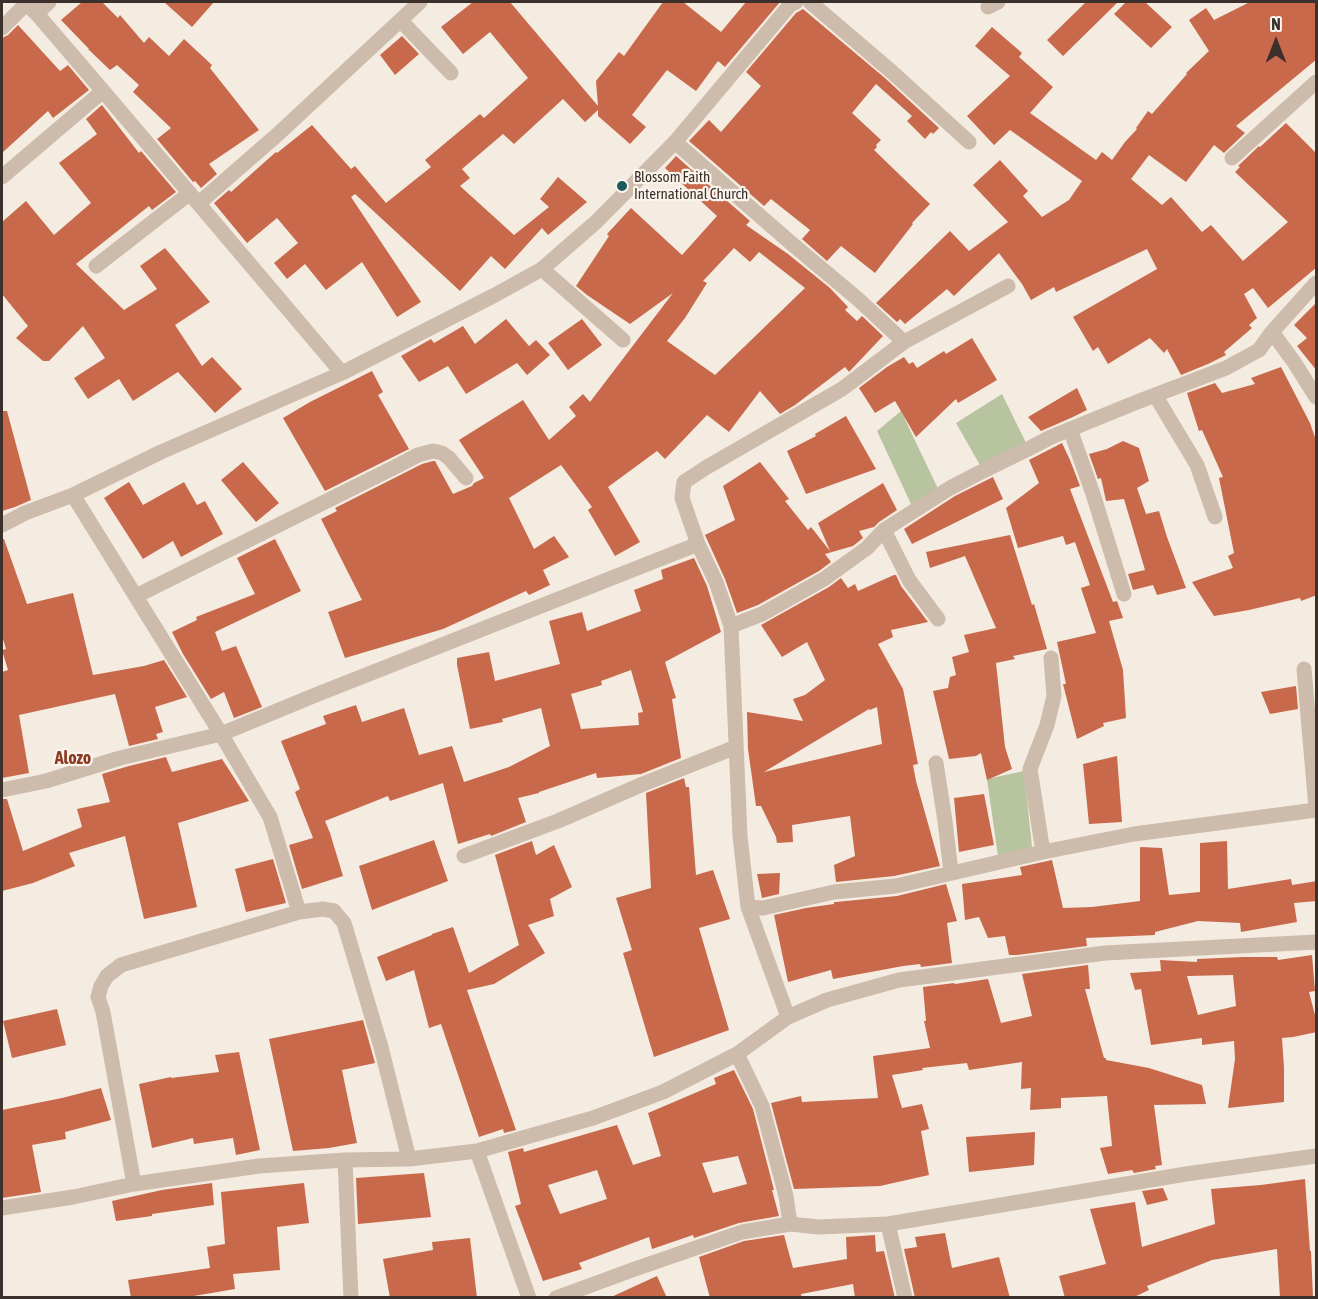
<!DOCTYPE html>
<style>
body{margin:0}
#map{position:relative;width:1318px;height:1299px;overflow:hidden;background:#f4ebe1;font-family:"Asap Condensed",sans-serif}
canvas{display:block}
.frame{position:absolute;inset:0;border:3px solid #3b302b;pointer-events:none}
.north{position:absolute;left:1246px;top:12px;width:60px;height:60px;-webkit-text-stroke:4px #fbf5ee;paint-order:stroke;rotate:0deg;font-size:16px;font-weight:700;line-height:24px;text-align:center;color:#3b302b}
.north::after{content:'';display:block;margin:auto;width:21px;height:27px;background:#3b302b;clip-path:polygon(50% 0,100% 100%,50% 72%,0 100%)}
</style>
<div id="map">
<canvas width="1318" height="1299"></canvas>
<div class="frame"></div>
<div class="north">N</div>
</div>
<script>
const g = document.querySelector('canvas').getContext('2d');
g.lineJoin = 'round';
function paint(path, color) { g.fillStyle = color; g.fill(path, 'evenodd'); }
const poly = rows => new Path2D(rows.map(r => 'M' + r).join(''));
function trace(path, color, width, dash) { g.strokeStyle = color; g.lineWidth = width; g.lineCap = dash ? 'butt' : 'round'; g.setLineDash(dash || []); g.stroke(path); }
function label(font, color, halo, rows, align = 'center') {
  g.font = font + ' "Asap Condensed",sans-serif'; g.lineWidth = 4.5; g.setLineDash([]); g.textBaseline = 'middle'; g.strokeStyle = halo; g.fillStyle = color; for (const [text, x, y, turn = 0] of rows) {
    g.save(); g.translate(x, y); g.rotate((+turn || 0) * Math.PI / 180); g.textAlign = isNaN(turn) ? turn : align; if (halo) g.strokeText(text, 0, 0); g.fillText(text, 0, 0); g.restore();
  }
}
const green = poly([
 [1002,394,1028,447,981,467,956,423],
 [901,411,940,493,911,504,877,431],
 [1024,771,1032,847,998,856,987,779]
]);
const building = poly([
 [82,2,102,2,118,18,120,15,144,43,149,37,169,56,184,39,212,65,210,68,259,130,209,164,217,174,201,188,195,181,193,182,157,139,171,128,133,92,139,85,117,65,110,70,88,49,89,49,61,20],
 [164,2,214,2,192,27],
 [473,2,510,2,598,106,596,81,619,52,624,56,663,2,683,2,721,32,746,2,780,2,725,67,718,61,696,91,667,70,632,115,646,127,630,144,598,116,598,110,585,122,563,99,514,144,503,134,462,169,470,178,460,186,514,235,549,207,540,199,558,177,587,202,548,235,542,228,505,269,491,256,460,291,355,194,351,197,421,302,397,317,362,262,326,290,305,264,287,279,274,263,298,243,277,218,247,243,214,203,229,190,231,192,276,152,277,153,312,125,351,169,355,166,386,203,431,167,425,160,480,114,484,118,528,78,490,32,463,54,441,27],
 [1086,2,1118,2,1063,56,1047,40],
 [1126,2,1145,2,1172,27,1151,48,1114,14],
 [1250,2,1317,2,1317,59,1236,126,1245,133,1224,153,1214,145,1186,182,1149,155,1131,179,1162,205,1171,197,1202,232,1211,225,1243,261,1288,222,1235,172,1240,167,1238,166,1259,146,1260,147,1286,123,1317,154,1317,267,1268,308,1253,288,1244,294,1257,318,1249,325,1252,328,1224,352,1226,355,1208,364,1181,375,1167,349,1164,353,1150,338,1108,364,1098,347,1093,351,1073,317,1157,269,1147,249,1056,292,1054,287,1031,300,1022,284,999,253,954,296,947,289,905,324,900,319,897,322,876,303,950,231,969,251,1008,222,973,185,1000,160,1028,191,1023,196,1042,217,1069,200,1082,181,1010,130,994,145,967,116,1010,76,975,46,992,27,1022,53,1019,57,1053,87,1030,113,1096,160,1102,152,1112,160,1125,142,1137,129,1136,128,1148,111,1152,114,1187,74,1186,73,1209,51,1189,20,1206,8,1214,20],
 [803,9,886,79,939,128,933,134,931,132,925,139,907,121,912,116,876,84,852,113,881,140,876,145,877,147,874,150,930,204,912,223,913,224,875,273,841,246,827,261,802,239,810,230,771,199,764,206,689,141,709,120,721,132,761,86,746,72,796,13],
 [18,25,60,71,68,65,89,90,53,118,48,111,2,153,2,38,8,35],
 [402,36,419,54,395,75,380,55],
 [102,105,139,153,141,151,176,192,152,210,149,206,76,264,124,310,157,289,140,266,165,248,210,302,175,325,202,366,212,357,242,389,215,413,178,372,133,401,119,379,88,399,74,378,105,358,83,326,49,361,43,361,16,338,28,326,2,294,2,222,26,201,54,235,91,203,59,163,97,134,86,119],
 [676,156,750,221,746,225,788,254,830,288,848,307,845,310,857,321,862,316,883,336,849,372,845,367,795,405,780,414,760,391,729,432,707,415,665,459,657,451,608,487,640,542,615,556,588,510,592,507,561,465,509,498,534,549,554,536,569,557,543,570,550,585,529,595,526,591,443,629,345,658,328,612,362,600,321,519,337,511,335,508,422,464,433,461,435,461,453,494,472,486,474,483,484,478,459,440,523,400,549,440,576,416,569,407,583,394,590,402,673,293,630,324,587,295,576,286,609,236,607,234,631,208,682,255,717,216,665,168],
 [734,248,750,262,759,252,805,288,715,375,667,341,685,318,707,283,703,281],
 [1317,302,1317,371,1297,346,1307,338,1294,325],
 [506,319,529,346,536,340,550,355,527,375,517,363,466,394,448,366,419,382,401,356,431,339,434,343,463,326,475,344],
 [582,319,602,345,568,370,548,343],
 [972,338,997,380,958,403,956,399,916,437,895,401,875,413,859,388,887,367,904,357,909,364,913,362,917,368,944,351,946,354],
 [1281,367,1310,423,1317,443,1317,595,1301,601,1300,598,1249,610,1214,616,1192,582,1233,568,1228,556,1234,553,1219,478,1223,477,1202,430,1199,431,1187,393,1215,383,1222,393,1255,384,1251,378],
 [372,371,383,392,378,395,409,449,325,491,283,418,310,402],
 [1077,388,1087,410,1073,417,1041,431,1028,417],
 [2,411,7,411,31,500,15,507,2,511],
 [846,416,876,469,806,494,787,451,816,436,815,434],
 [1123,441,1139,448,1149,481,1137,488,1146,514,1159,511,1167,537,1186,588,1157,595,1153,585,1133,590,1128,574,1145,570,1124,499,1106,501,1101,478,1098,479,1089,454,1107,449],
 [1062,443,1070,460,1080,486,1070,489,1113,602,1117,601,1123,618,1109,621,1123,670,1126,718,1103,723,1104,726,1077,739,1063,684,1066,684,1057,642,1096,633,1081,588,1090,585,1075,542,1066,545,1063,536,1018,548,1006,508,1039,483,1029,460],
 [243,462,279,503,256,522,221,480],
 [760,462,789,499,785,501,808,530,811,527,830,551,818,523,883,483,897,510,879,522,874,527,859,531,863,538,853,546,825,554,831,562,819,571,758,605,737,613,725,579,705,535,735,520,723,486],
 [993,477,1003,499,912,544,904,529,955,496],
 [129,482,143,505,184,482,197,505,205,501,223,534,181,557,173,541,143,559,104,498],
 [1010,535,1032,605,1034,604,1047,649,1013,656,1015,659,996,663,1005,747,1012,769,987,780,981,753,976,756,949,759,933,691,948,688,950,677,956,675,952,657,969,652,964,635,996,628,965,556,930,568,926,552],
 [2,539,4,539,27,604,73,593,93,675,144,666,164,660,187,697,155,707,163,732,156,734,158,739,129,746,115,694,19,715,29,773,2,778,2,672,8,670,2,650,6,649,2,636],
 [275,539,301,591,215,632,222,651,236,646,262,707,234,718,224,692,211,699,183,654,172,632,197,620,196,617,255,594,237,558],
 [694,558,707,586,721,632,665,662,676,698,672,699,681,758,641,774,597,778,596,773,539,792,539,793,518,798,526,822,491,836,490,834,458,844,443,783,390,801,388,796,325,821,330,833,343,876,302,889,289,845,313,838,295,792,300,789,281,741,326,724,323,716,356,705,362,722,404,708,419,755,452,746,464,782,509,767,550,746,541,708,502,719,503,722,470,729,457,665,457,658,489,652,495,681,560,664,549,621,582,612,587,631,641,611,634,590,663,579,661,570],
 [631,670,643,712,638,713,639,725,581,729,571,694,602,685,601,681],
 [894,575,896,575,901,586,928,622,891,630,893,637,878,644,903,689,918,764,913,765,916,781,940,866,894,876,836,882,834,865,855,856,850,816,792,825,793,842,777,843,776,837,761,806,756,806,748,749,747,712,803,721,793,699,805,695,825,680,807,642,782,657,761,625,829,587,841,578,848,588,855,584,858,591],
 [877,707,882,744,764,772,869,709,870,710],
 [1296,686,1298,709,1270,714,1261,692],
 [1117,756,1122,822,1089,824,1083,764],
 [166,757,172,772,222,759,249,801,178,823,197,907,144,919,125,836,69,853,75,866,33,883,2,891,2,799,7,799,23,851,82,827,77,809,110,802,102,774,129,766],
 [684,778,686,787,689,787,696,875,713,870,730,919,699,928,729,1030,654,1057,623,953,632,950,616,898,651,888,646,793],
 [984,794,994,845,959,852,954,798],
 [434,840,448,881,372,910,359,866],
 [532,841,536,855,554,845,572,887,550,899,554,916,528,925,545,953,494,984,467,990,516,1130,504,1133,503,1129,479,1137,441,1024,429,1028,414,970,386,981,377,957,432,935,432,934,453,927,469,973,519,945,495,855],
 [1227,841,1228,889,1291,879,1292,885,1317,881,1317,901,1294,903,1297,922,1241,932,1240,923,1198,921,1155,932,1155,935,1086,938,1087,946,1017,955,1009,955,1005,936,988,938,979,917,965,920,962,884,1022,875,1020,867,1052,860,1063,908,1092,907,1140,901,1140,847,1162,848,1169,895,1200,892,1200,843],
 [273,859,286,903,246,912,235,869],
 [780,873,779,894,762,898,757,874],
 [946,884,957,921,947,923,952,963,921,967,920,964,903,966,833,979,831,970,788,982,774,915,806,908,834,904,834,902,836,902,897,896],
 [1312,955,1315,991,1309,992,1317,1023,1317,1032,1293,1037,1282,1038,1284,1068,1284,1102,1228,1108,1235,1059,1234,1041,1202,1045,1202,1038,1151,1045,1141,989,1135,990,1130,973,1161,971,1160,960,1197,962,1197,959,1243,957,1277,957,1278,960],
 [1233,975,1236,1006,1198,1015,1187,976],
 [1088,965,1090,989,1085,989,1104,1058,1106,1058,1106,1060,1149,1068,1202,1085,1206,1104,1154,1105,1162,1165,1155,1166,1156,1169,1134,1173,1132,1170,1108,1174,1100,1148,1112,1146,1107,1096,1061,1098,1061,1108,1030,1110,1031,1088,1021,1089,1022,1062,969,1070,967,1063,922,1068,923,1070,892,1075,902,1108,922,1104,929,1129,921,1131,929,1175,880,1186,794,1189,771,1103,801,1096,802,1102,878,1098,873,1056,930,1048,924,1021,926,1021,923,987,954,983,955,984,988,979,1001,1023,1032,1016,1022,974],
 [57,1009,66,1045,12,1058,3,1021],
 [363,1020,375,1063,342,1070,357,1143,329,1148,293,1151,269,1039],
 [239,1052,260,1150,236,1155,233,1138,194,1144,193,1138,152,1148,139,1084,171,1077,171,1078,219,1072,215,1055],
 [734,1070,753,1109,774,1190,772,1190,779,1216,739,1223,694,1238,693,1235,652,1249,649,1237,579,1263,582,1269,543,1281,515,1206,521,1204,508,1152,523,1148,524,1152,617,1125,633,1165,661,1156,648,1113,716,1084,714,1078],
 [738,1156,747,1184,713,1193,702,1163],
 [597,1170,607,1199,560,1214,548,1185],
 [101,1088,111,1120,65,1132,66,1139,32,1145,41,1192,2,1198,2,1110,62,1098],
 [1035,1132,1034,1165,969,1172,966,1137],
 [424,1173,431,1217,358,1224,356,1178],
 [1305,1179,1310,1251,1311,1251,1313,1298,1280,1298,1277,1249,1212,1260,1147,1286,1149,1290,1132,1298,1065,1298,1059,1276,1106,1264,1090,1209,1135,1202,1142,1247,1215,1224,1211,1189,1261,1185],
 [212,1183,214,1205,152,1214,152,1216,116,1221,112,1201,162,1190],
 [304,1183,309,1223,277,1227,280,1270,233,1274,235,1289,182,1298,131,1298,128,1280,210,1268,207,1247,225,1244,221,1192],
 [1163,1188,1168,1200,1147,1205,1142,1191],
 [945,1233,952,1268,999,1257,1010,1298,915,1298,904,1249,917,1247,915,1237],
 [784,1235,793,1268,847,1259,846,1237,875,1235,876,1252,884,1251,895,1298,855,1298,853,1284,801,1294,802,1298,710,1298,699,1257,744,1241],
 [470,1238,477,1298,390,1298,383,1259,433,1250,432,1242],
 [657,1276,667,1298,609,1298]
]);
const street = poly([
 [24,2,37,14,103,91,342,373],
 [810,2,892,72,969,142],
 [988,7,998,2],
 [37,14,49,2],
 [401,21,451,73],
 [2,28,26,4],
 [675,142,791,243,859,300,904,342],
 [1232,158,1316,82],
 [2,177,103,91],
 [199,203,277,135,420,2],
 [96,266,190,193],
 [542,269,623,340],
 [1272,332,1294,362,1316,397],
 [1155,395,1197,465,1215,517],
 [1070,429,1093,494,1124,594],
 [73,495,221,734,270,817,299,912],
 [2,525,25,513,73,495,161,452,342,373,495,295,542,269,596,222,675,142,790,5,796,2],
 [884,530,909,580,938,619],
 [136,596,395,467,418,455,433,451,442,453,449,458,466,478],
 [731,626,762,614,824,579,867,548,884,530,950,488,979,473,1030,448,1051,437,1137,402,1226,368,1259,350,1272,332,1316,283],
 [1304,669,1316,808],
 [936,763,945,821,951,872],
 [2,790,46,781,120,758,221,734,318,694,698,544],
 [1043,852,1030,769,1047,725,1054,696,1051,658],
 [464,856,558,821,643,784,736,747],
 [748,907,763,908,834,892,896,886,1043,852,1134,834,1316,810],
 [788,1017,748,907,740,836,731,626,716,582,698,544,682,498,684,482,707,467,842,389,904,342,1008,286],
 [737,1054,762,1106,786,1196,790,1224],
 [477,1151,529,1298],
 [345,1160,351,1298],
 [134,1184,103,1012,98,997,101,986,107,976,121,965,299,912,323,909,334,911,344,923,381,1047,409,1159],
 [2,1208,73,1197,134,1184,259,1166,345,1160,409,1159,477,1151,593,1118,663,1092,737,1054,788,1017,827,1000,899,980,1105,953,1316,942],
 [888,1224,905,1298],
 [556,1298,632,1270,742,1232,790,1224,819,1227,888,1224,1186,1174,1316,1156]
]);
const markers = [
 [622,186,6,"#1f5a5e"]
];
const poiNames = [
 ["Blossom Faith",634,177],
 ["International Church",634,194]
];
const quarterNames = [
 ["Alozo",73,758]
];
paint(green, '#b8c4a0');
paint(building, '#c8694b');
trace(street, '#cdbbac', 15);
for (const [x, y, r, color] of markers) { const dot = new Path2D(); dot.arc(x, y, r, 0, 2 * Math.PI); g.fillStyle = color; g.fill(dot); trace(dot, '#fbf5ee', 2); }
label('15px', '#3b302b', '#fbf5ee', poiNames, 'left');
label('bold 18px', '#8c3b22', '#fbf5ee', quarterNames);
</script>
